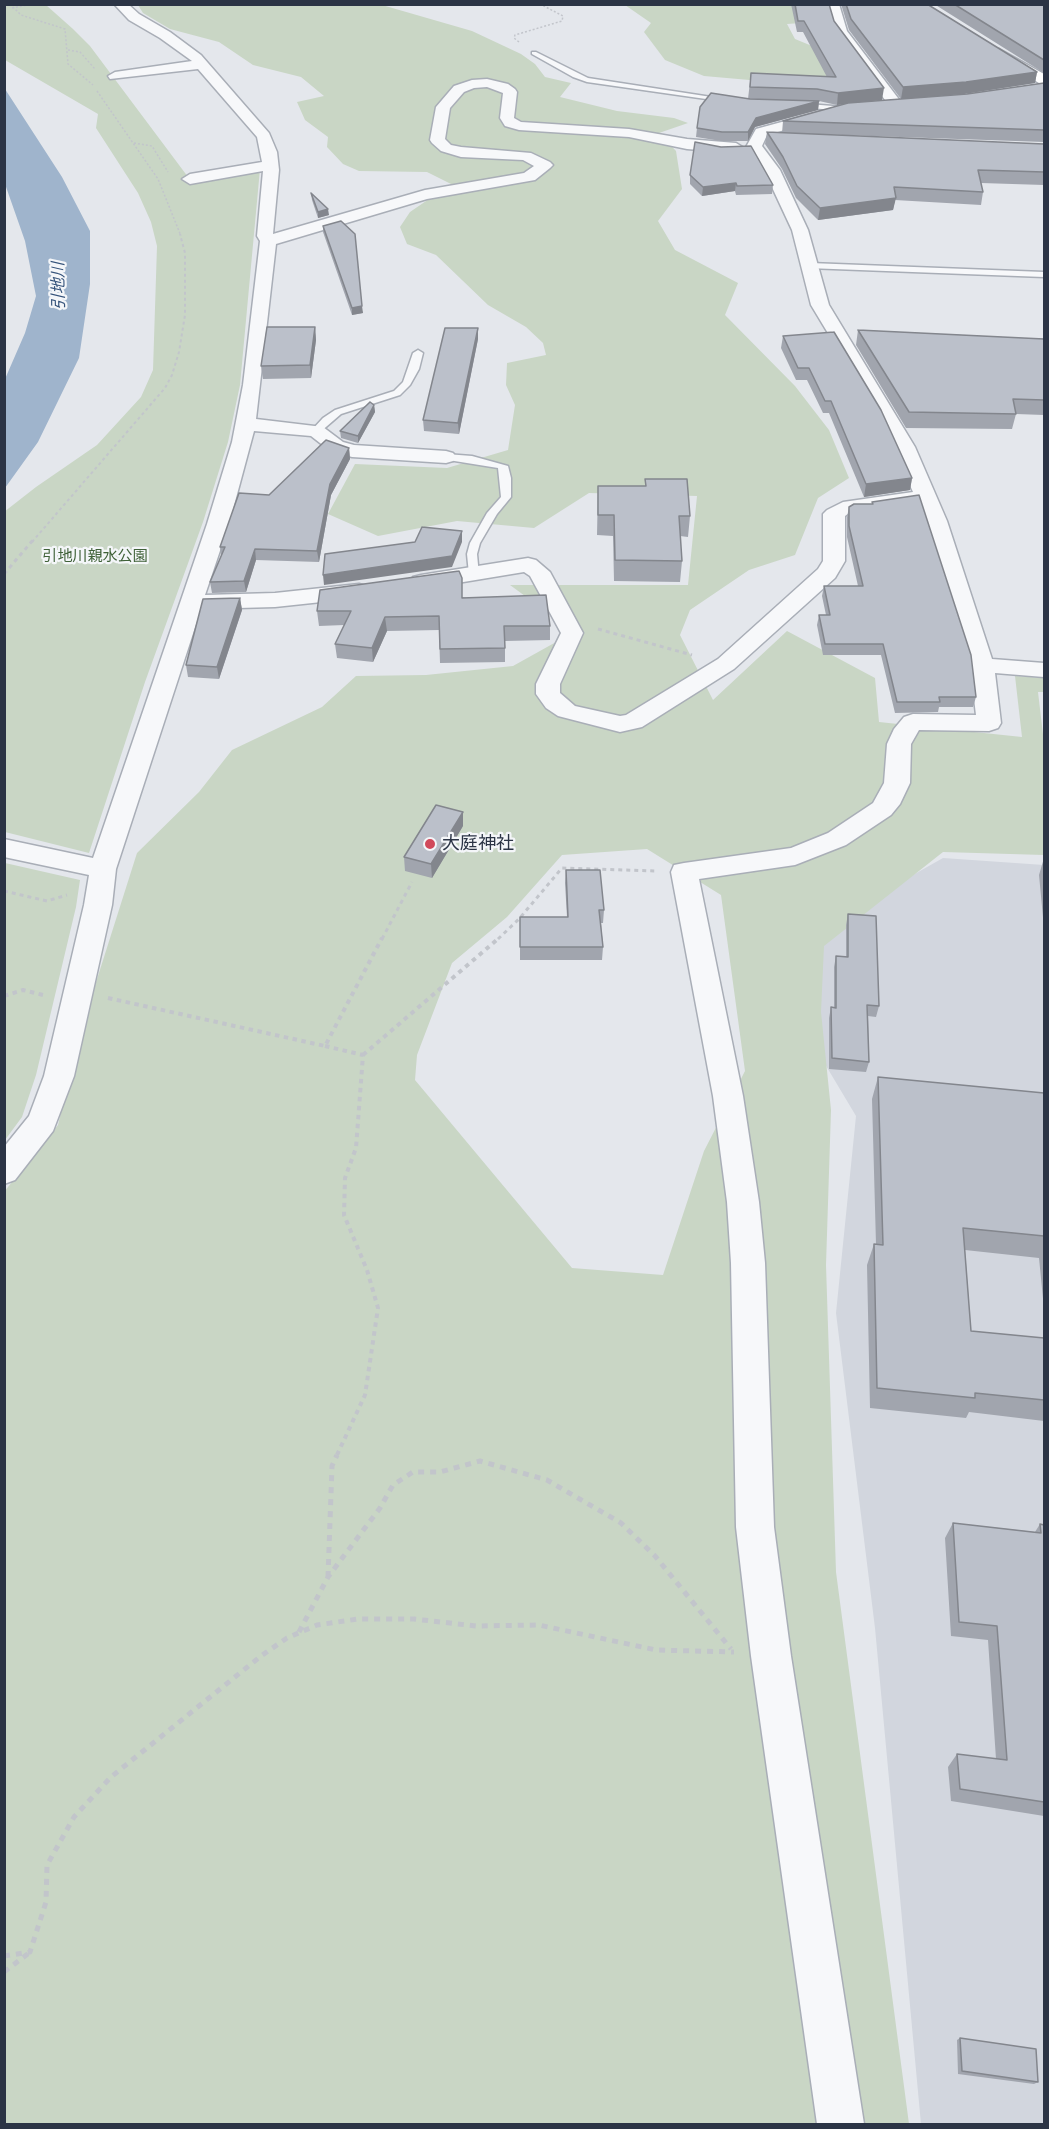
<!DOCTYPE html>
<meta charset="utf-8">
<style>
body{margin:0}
#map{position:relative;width:1049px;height:2129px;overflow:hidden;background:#e4e7ec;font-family:Cabin,sans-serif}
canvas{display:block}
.frame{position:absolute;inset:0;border:6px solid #2b3445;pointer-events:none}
</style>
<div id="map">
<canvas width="1049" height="2129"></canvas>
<div class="frame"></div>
</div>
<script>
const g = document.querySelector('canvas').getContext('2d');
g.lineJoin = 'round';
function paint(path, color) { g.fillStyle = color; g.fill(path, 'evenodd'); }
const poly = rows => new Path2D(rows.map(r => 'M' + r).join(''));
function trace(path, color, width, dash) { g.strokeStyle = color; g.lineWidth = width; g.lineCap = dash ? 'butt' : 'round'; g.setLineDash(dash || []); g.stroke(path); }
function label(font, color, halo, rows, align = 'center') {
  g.font = font + ' Cabin,"Noto Sans JP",sans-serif'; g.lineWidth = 4.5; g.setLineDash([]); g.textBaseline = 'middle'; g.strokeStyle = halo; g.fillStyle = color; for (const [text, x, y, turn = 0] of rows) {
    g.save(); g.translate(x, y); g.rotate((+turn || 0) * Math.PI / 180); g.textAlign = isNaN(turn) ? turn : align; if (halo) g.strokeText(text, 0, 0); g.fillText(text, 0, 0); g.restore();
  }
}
const built = poly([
 [943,858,1044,865,1044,2124,921,2124,875,1628,836,1313,856,1116,810,1039,805,936]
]);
const green = poly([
 [5,5,46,5,73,29,90,46,191,181,260,169,240,385,228,442,203,522,145,682,89,853,5,832,4,512,36,487,97,445,141,397,153,370,157,246,151,222,138,193,96,128,98,114,5,60],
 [138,5,382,5,472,31,521,54,535,64,545,77,571,83,560,97,617,111,674,118,688,123,659,133,676,151,682,189,658,221,675,250,738,283,725,315,795,386,829,430,849,478,818,498,795,555,749,570,690,610,680,635,713,700,787,631,875,678,879,722,1022,737,1015,676,1044,678,1044,692,1038,692,1044,743,1044,855,943,852,824,946,821,1012,831,1110,826,1265,836,1572,909,2124,5,2124,4,1192,58,1125,78,1039,137,853,199,792,232,750,322,707,356,676,426,675,513,666,574,632,510,585,688,585,697,496,589,493,534,528,457,521,378,536,328,514,355,464,447,468,508,450,515,405,506,385,507,363,546,355,543,343,526,327,488,305,436,255,407,244,400,227,410,212,451,184,427,172,359,171,343,164,327,147,328,137,305,120,297,102,324,96,301,77,253,65,219,42,170,29,143,13],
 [647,849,721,895,745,1071,704,1151,663,1275,572,1268,415,1080,417,1055,452,963,507,917,562,855],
 [625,5,816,5,830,21,787,24,795,39,812,46,849,82,829,87,704,76,665,60,644,32,651,23],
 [5,863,80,880,76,907,36,1075,22,1117,5,1140]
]);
const water = poly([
 [5,89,62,177,90,231,90,284,79,358,38,442,5,488,5,379,25,333,36,296,25,241,5,184]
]);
const pathFar4 = poly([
 [10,4,21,15,65,29,68,64,93,85],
 [12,8,32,4],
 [519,42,514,38,515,35,562,21,563,16,540,4],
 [68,50,80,52,95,69],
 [97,91,158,179,181,236],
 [134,143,152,146,168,172]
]);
const pathFar3 = poly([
 [32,542,165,388,172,375,179,352,185,315,185,253,180,234]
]);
const pathFar2 = poly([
 [4,574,33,540],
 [598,629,692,655],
 [4,891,47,901,67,895],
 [382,939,412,882],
 [498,939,519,919,562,868,656,871]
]);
const pathFar1 = poly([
 [4,996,23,990,47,996],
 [108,998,325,1046,382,938],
 [325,1046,363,1055,356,1148,345,1178,344,1215,367,1270,378,1308,365,1395,336,1457],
 [363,1055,499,938]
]);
const path = poly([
 [328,1577,332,1466,337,1455],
 [299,1632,328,1577,380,1508,393,1485,413,1472,440,1472,480,1461,547,1480,621,1523,655,1556,731,1649],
 [4,1956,30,1952,46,1902,47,1865,74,1817,111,1777,261,1656,287,1638,317,1625,358,1619,414,1619,476,1626,539,1625,656,1650,734,1652],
 [4,1972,29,1953]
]);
const lane = poly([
 [532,52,536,52,588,78,731,100,727,102,587,82,573,77,532,54,532,52],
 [796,103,845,107,849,109,845,111,799,107,796,103],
 [810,263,1044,272,1044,277,807,268,807,264,810,263],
 [418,350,423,353,419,369,410,385,400,395,341,414,319,433,313,433,311,431,323,418,335,410,394,391,403,382,413,353,418,350],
 [446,454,472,456,508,466,511,478,511,497,497,514,480,543,477,554,479,576,471,576,469,574,467,554,470,543,487,513,501,497,498,468,442,459,441,457,446,454]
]);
const street = poly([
 [114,4,128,4,139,14,170,32,201,55,269,133,277,152,279,170,273,234,425,190,524,173,534,166,523,160,461,157,441,151,432,143,430,140,436,107,454,86,472,80,487,79,508,84,515,89,517,92,514,118,521,122,629,129,687,139,736,143,744,148,736,153,687,149,629,137,519,130,505,126,500,118,503,93,487,87,474,88,464,92,450,108,445,139,451,145,461,147,531,153,550,162,553,165,550,168,535,180,427,199,276,244,256,419,323,427,343,442,354,445,446,451,453,453,456,457,453,461,446,463,352,457,329,450,311,436,254,431,229,524,205,595,275,593,359,584,367,586,370,591,367,596,359,598,275,607,201,609,116,869,112,905,74,1076,53,1131,15,1180,4,1184,4,1147,29,1116,44,1076,84,905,89,875,4,857,4,839,93,858,207,524,232,442,243,385,260,241,257,236,263,171,190,184,182,179,190,174,262,162,257,137,198,69,110,79,108,76,115,72,192,61,160,38,129,20,114,4],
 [826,4,839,4,847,31,901,102,903,105,901,108,891,108,836,34,826,4],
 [822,111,827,112,829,115,827,118,767,135,762,146,780,170,808,230,829,305,915,447,947,521,992,659,1044,663,1044,677,995,673,1001,723,998,728,989,731,919,730,911,744,910,783,900,804,891,815,846,845,795,865,699,879,743,1096,759,1202,765,1263,774,1527,791,1656,864,2124,817,2124,751,1656,736,1527,731,1263,727,1202,713,1096,671,872,674,865,684,863,791,848,828,833,873,803,884,783,887,744,894,729,904,717,913,714,976,715,970,665,918,503,849,513,845,516,845,561,835,578,734,669,642,727,620,732,558,716,546,708,536,694,536,684,561,633,530,576,524,572,421,589,413,587,410,582,413,577,421,575,528,558,536,560,550,572,583,633,560,684,560,693,575,706,620,716,626,715,718,659,818,569,823,561,823,514,827,510,843,502,913,492,881,421,811,305,792,230,764,170,755,155,746,147,756,129,822,111]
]);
const secondary = poly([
 [999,49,1044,74,1044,84,1039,83,994,56,992,53,999,49]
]);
const wall = poly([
 [791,4,829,4,834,21,882,100,849,103,967,94,1044,83,1044,142,814,134,1044,144,1044,185,981,183,983,192,981,205,895,200,893,210,818,220,796,198,782,169,765,144,767,132,782,133,783,121,848,103,837,105,819,101,818,110,755,127,748,141,721,141,696,137,697,128,748,99,751,73,827,77,803,32,797,32],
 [841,4,927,4,1037,72,1035,83,964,94,901,99,849,30],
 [934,4,1044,4,1044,73],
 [690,175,773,185,772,194,736,195,735,191,702,196,690,184],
 [311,193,329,215,318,218,312,200],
 [323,226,363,313,352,315,323,232],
 [315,327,316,340,311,378,263,379,261,366],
 [478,328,478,339,459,434,424,431,423,420],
 [858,330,1044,339,1044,415,1016,414,1012,429,906,428,856,345],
 [783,336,912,478,910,490,864,497,829,413,823,413,807,380,796,380,781,348],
 [374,405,375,412,358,443,341,438,340,431],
 [349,448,350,459,331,495,319,562,256,560,246,592,212,593,210,582,221,556,220,547,269,495],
 [645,479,690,516,688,537,680,536,682,561,680,582,614,581,613,536,597,535,598,486,645,486],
 [872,502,976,697,973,707,939,707,938,712,895,713,881,655,823,655,817,625,819,615,826,615,822,596,824,586,858,586,847,537,847,517,849,507,872,504],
 [463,597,550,626,550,640,505,641,505,662,440,663,439,630,387,631,373,662,337,658,335,644,344,625,319,626,317,611],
 [240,598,242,610,219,679,188,677,186,665],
 [463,826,432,878,405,871,404,857],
 [1044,858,1044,928,1039,875],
 [566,870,604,910,603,923,601,923,603,947,602,960,520,960,520,917,567,917,565,883],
 [848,914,879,1006,876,1017,868,1016,869,1062,866,1072,829,1069,829,1018,831,1007,834,1007,834,967,836,956,846,957,846,925],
 [878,1077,1044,1093,1044,1309,1039,1258,965,1250,971,1331,1044,1338,1044,1421,969,1412,966,1418,870,1408,867,1265,874,1244,876,1244,872,1099],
 [953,1523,1035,1532,1040,1524,1044,1525,1044,1816,951,1801,948,1767,957,1754,996,1759,988,1640,951,1636,945,1538],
 [960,2038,1038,2082,1034,2084,958,2074,957,2040]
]);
const shadedWall = poly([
 [1037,72,1035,83,964,94,901,99,903,87],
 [884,88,882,100,837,105,838,93],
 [819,101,818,110,755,127,748,141,748,132,756,118],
 [736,183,735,191,702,196,703,187],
 [896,198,893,210,818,220,820,208],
 [328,209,329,215,318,218,318,212],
 [362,306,363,313,352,315,352,308],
 [315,327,316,340,311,378,310,365],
 [478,328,478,339,459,434,458,423],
 [374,405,375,412,358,443,358,436],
 [349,448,350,459,331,495,319,562,317,551,330,484],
 [912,478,910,490,864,497,866,484],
 [462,531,462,542,452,567,324,585,323,575],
 [255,549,256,560,246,592,244,581],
 [240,598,242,610,219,679,217,667],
 [385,617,387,631,373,662,372,648],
 [463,812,463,826,432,878,431,864]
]);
const building = poly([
 [795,4,829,4,834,21,884,88,838,93,817,89,750,87,751,73,836,77,804,21,798,21,795,4],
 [846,4,927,4,1037,72,966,82,903,87,851,19,846,4],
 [954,4,1044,4,1044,60,954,4],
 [1044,83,1044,130,783,121,848,103,967,94,1044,83],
 [711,93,750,99,819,101,756,118,748,132,722,132,697,128,700,107,711,93],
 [767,132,1044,144,1044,172,978,170,983,192,894,187,896,198,820,208,797,186,783,157,767,132],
 [695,142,721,147,751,146,773,185,737,186,736,183,703,187,690,175,695,142],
 [311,193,328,209,318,212,311,193],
 [341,221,355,234,362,306,352,308,323,226,341,221],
 [267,327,315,327,310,365,261,366,267,327],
 [445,328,478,328,458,423,423,420,445,328],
 [858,330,1044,339,1044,400,1013,399,1016,414,909,412,858,330],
 [834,332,881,410,912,478,866,484,831,401,825,401,809,368,798,368,783,336,834,332],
 [370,402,374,405,358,436,340,431,370,402],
 [326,440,349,448,330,484,317,551,255,549,244,581,210,582,225,547,220,547,239,493,269,495,326,440],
 [645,479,687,479,690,516,679,516,682,561,615,560,614,515,598,515,598,486,646,486,645,479],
 [919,495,971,655,976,697,939,697,940,702,897,702,883,644,825,644,819,615,830,615,824,586,863,586,849,526,849,507,854,504,873,504,872,502,919,495],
 [422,527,462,531,452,556,323,575,325,554,415,542,422,527],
 [459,571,462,578,462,598,546,595,550,626,504,626,505,648,440,649,439,616,385,617,372,648,335,644,351,611,317,611,320,590,459,571],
 [240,598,217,667,186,665,203,599,240,598],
 [436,805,463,812,431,864,404,857,436,805],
 [566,870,600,870,604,910,599,910,603,947,520,947,520,917,568,917,566,870],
 [848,914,876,916,879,1006,867,1005,869,1062,832,1058,831,1007,836,1008,836,956,848,957,848,914],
 [878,1077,1044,1093,1044,1236,963,1228,971,1331,1044,1338,1044,1400,975,1393,975,1398,877,1388,874,1244,883,1245,878,1077],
 [953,1523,1041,1533,1040,1524,1044,1525,1044,1802,960,1789,957,1754,1007,1760,997,1626,959,1622,953,1523],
 [960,2038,1036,2049,1038,2082,962,2071,960,2038]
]);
const markers = [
 [430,844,6,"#d1495b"]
];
const farParknames = [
 ["引地川親水公園",95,557]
];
const farWaternames = [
 ["引地川",59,286,-91]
];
const poiNames = [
 ["大庭神社",442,844]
];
paint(built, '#d2d6de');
paint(green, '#c9d6c5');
paint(water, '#9fb4cc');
trace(lane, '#a9aeb7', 3);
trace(street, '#a9aeb7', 3);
trace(secondary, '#a9aeb7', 3);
trace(pathFar4, '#c2c5cb', 1.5, [2, 2]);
trace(pathFar3, '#c2c5cb', 2, [3, 3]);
trace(pathFar2, '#c2c5cb', 3, [4, 4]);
trace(pathFar1, '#c2c5cb', 4, [4.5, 4.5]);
trace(path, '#c2c5cb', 5, [6, 6]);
paint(lane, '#f7f8fa');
paint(street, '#f7f8fa');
paint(secondary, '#fff');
paint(wall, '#a1a5ae');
paint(shadedWall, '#83868d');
paint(building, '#bbc0ca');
trace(building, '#83868d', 1.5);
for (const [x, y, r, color] of markers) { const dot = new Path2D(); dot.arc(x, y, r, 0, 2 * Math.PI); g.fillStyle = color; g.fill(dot); trace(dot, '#f4f6f9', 2); }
label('15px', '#3f6138', '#f4f6f9', farParknames);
label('italic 16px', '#34527a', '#f4f6f9', farWaternames);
label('18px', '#2b3445', '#f4f6f9', poiNames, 'left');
</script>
